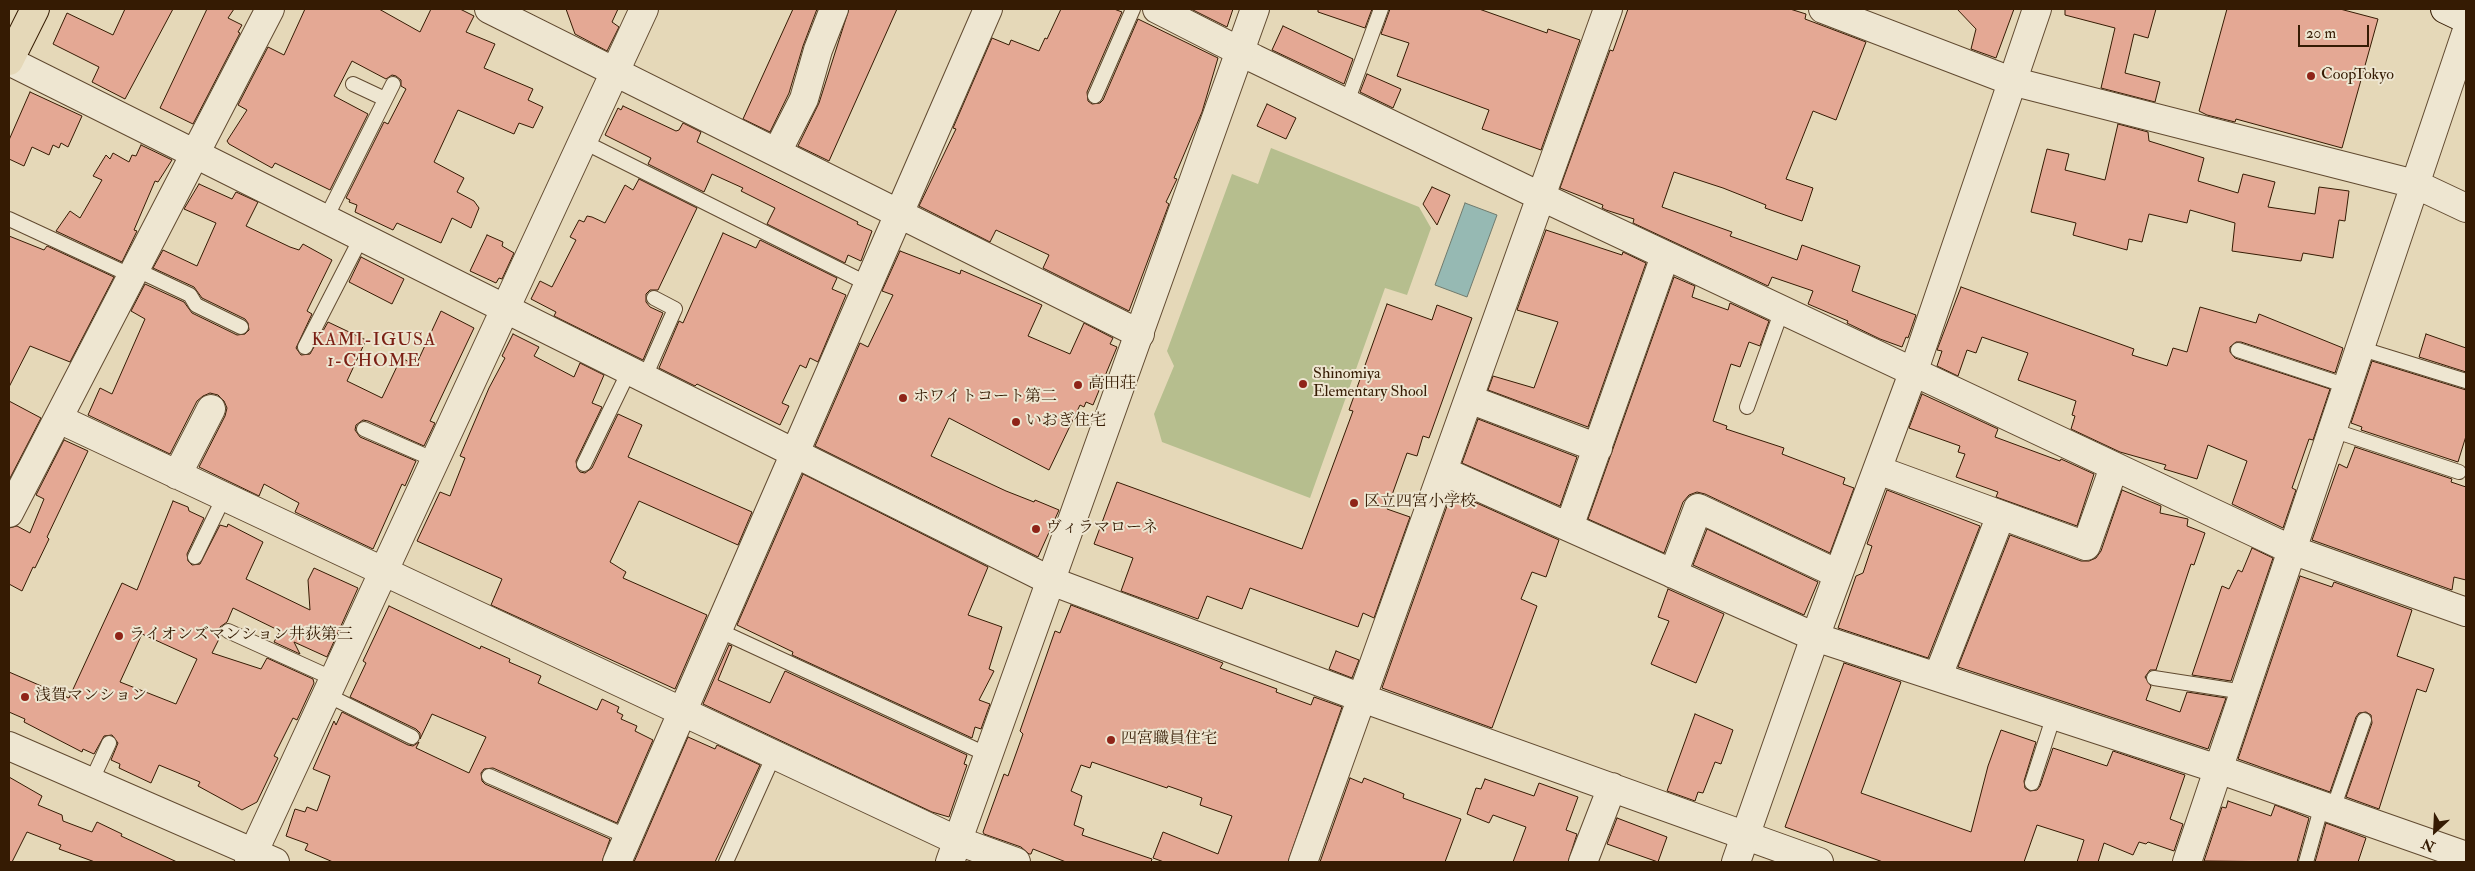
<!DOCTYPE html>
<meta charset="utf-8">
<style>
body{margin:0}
#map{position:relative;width:2475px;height:871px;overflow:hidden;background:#e5d8b8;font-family:"IM FELL Double Pica",serif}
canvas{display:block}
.frame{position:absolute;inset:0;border:10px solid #351b03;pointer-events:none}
.north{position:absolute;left:2410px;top:806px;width:50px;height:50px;-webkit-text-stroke:4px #eee6d1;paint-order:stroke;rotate:205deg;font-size:14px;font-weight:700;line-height:20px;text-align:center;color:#351b03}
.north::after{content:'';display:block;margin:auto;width:18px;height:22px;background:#351b03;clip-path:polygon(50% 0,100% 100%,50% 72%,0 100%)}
.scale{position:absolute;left:2298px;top:25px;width:71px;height:22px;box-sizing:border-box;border:2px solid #351b03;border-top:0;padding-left:6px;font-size:15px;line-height:18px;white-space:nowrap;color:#351b03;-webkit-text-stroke:4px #eee6d1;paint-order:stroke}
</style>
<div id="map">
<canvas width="2475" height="871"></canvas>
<div class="frame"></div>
<div class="north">N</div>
<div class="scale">20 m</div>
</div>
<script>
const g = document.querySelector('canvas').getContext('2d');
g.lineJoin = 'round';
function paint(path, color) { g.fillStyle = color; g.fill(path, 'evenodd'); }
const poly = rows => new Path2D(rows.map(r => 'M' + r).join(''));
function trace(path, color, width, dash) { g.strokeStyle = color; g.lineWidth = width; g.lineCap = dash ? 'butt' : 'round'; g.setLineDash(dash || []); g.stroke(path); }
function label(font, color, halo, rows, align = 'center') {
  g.font = font + ' "IM FELL Double Pica","Noto Serif JP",serif'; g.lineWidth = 4; g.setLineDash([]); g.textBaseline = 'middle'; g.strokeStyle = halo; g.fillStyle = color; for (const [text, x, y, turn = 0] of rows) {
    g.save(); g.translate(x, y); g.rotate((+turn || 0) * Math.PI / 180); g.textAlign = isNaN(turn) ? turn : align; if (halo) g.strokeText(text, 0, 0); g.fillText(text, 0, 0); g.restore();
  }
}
const green = poly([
 [1271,148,1419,207,1431,228,1407,295,1385,288,1310,498,1162,442,1154,414,1174,366,1167,351,1232,174,1258,184]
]);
const water = poly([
 [1465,203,1497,215,1467,297,1435,285,1465,203]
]);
const building = poly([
 [125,9,173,9,125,99,92,82,99,67,53,44,67,13,113,35,125,9],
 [207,9,234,9,228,18,242,25,238,32,240,33,193,124,160,108,207,9],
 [305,9,379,9,420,32,431,9,460,9,474,16,466,32,495,44,484,68,533,89,528,100,543,107,533,128,519,123,514,134,458,110,434,162,464,178,457,192,474,201,479,208,471,228,452,218,441,243,397,223,393,230,355,212,357,205,349,202,350,200,346,198,384,122,388,124,406,89,401,86,401,80,396,76,392,75,386,79,352,61,334,96,368,114,330,190,275,163,272,168,229,144,227,141,247,110,238,105,268,47,284,55,305,9],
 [566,9,618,9,612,22,619,27,607,51,575,34,566,9],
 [793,9,817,9,803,46,789,93,770,132,743,119,793,9],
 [849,9,897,9,829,161,798,146,819,103,849,9],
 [1061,9,1114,9,1122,12,1087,92,1088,101,1092,104,1100,103,1103,100,1138,19,1218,58,1202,112,1174,178,1177,179,1166,202,1169,204,1129,311,1043,268,1049,255,996,230,990,242,919,206,956,129,953,128,992,38,1009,45,1011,40,1039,51,1045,38,1047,39,1061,9],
 [1191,9,1233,9,1227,27,1191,9],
 [1318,9,1372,9,1365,28,1318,12,1318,9],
 [1390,9,1479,9,1547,33,1548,29,1580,40,1541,150,1482,129,1489,110,1397,76,1409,43,1381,34,1390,9],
 [1628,9,1790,9,1806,14,1805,19,1866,42,1836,120,1813,111,1786,179,1813,188,1802,221,1765,208,1766,205,1723,188,1674,172,1662,207,1732,232,1730,236,1797,260,1802,245,1860,266,1852,291,1916,315,1908,338,1906,337,1902,347,1880,339,1847,323,1848,321,1808,304,1813,291,1772,277,1768,286,1633,223,1634,219,1606,210,1602,208,1603,205,1560,188,1610,50,1613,51,1628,9],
 [1957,9,2014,9,1996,58,1971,49,1976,29,1957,9],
 [2065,9,2156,9,2148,38,2134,34,2125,73,2160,82,2155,102,2101,88,2115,28,2065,15,2065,9],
 [2227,9,2340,9,2378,19,2342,148,2236,119,2235,122,2207,115,2199,111,2227,9],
 [1283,26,1353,59,1344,84,1272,50,1283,26],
 [1367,74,1401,89,1393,108,1360,92,1367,74],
 [30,92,82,116,68,147,61,143,59,148,53,145,49,155,32,147,24,166,9,159,9,140,30,92],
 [1267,104,1296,118,1286,139,1257,126,1267,104],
 [623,106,676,131,679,130,683,123,701,132,697,142,858,222,857,224,872,231,861,261,848,255,845,263,767,224,775,208,741,191,743,188,712,174,704,192,648,164,651,158,605,135,618,108,621,110,623,106],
 [2118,124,2148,132,2149,141,2204,158,2198,181,2238,193,2243,174,2275,182,2268,207,2315,214,2319,187,2349,191,2345,221,2339,220,2333,258,2303,253,2301,261,2232,251,2235,223,2190,210,2187,223,2149,214,2142,242,2129,239,2127,250,2073,235,2076,223,2031,212,2047,149,2069,154,2065,170,2105,180,2118,124],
 [141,145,172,160,158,182,155,181,134,230,137,231,122,262,56,231,70,211,80,218,102,180,93,176,106,155,110,159,113,153,129,162,132,155,136,156,141,145],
 [639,179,697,208,658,290,650,290,646,294,646,302,650,307,663,313,643,360,554,316,556,312,531,299,540,281,552,287,576,240,570,237,579,220,584,222,587,216,592,217,605,223,625,185,633,190,639,179],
 [199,184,232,199,236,192,258,202,246,226,290,247,299,250,303,244,332,260,307,311,312,314,296,348,301,355,310,354,328,322,366,340,347,381,382,398,401,358,416,365,441,311,474,328,430,421,435,423,424,446,368,421,363,420,356,425,355,430,360,437,416,461,405,486,402,484,373,549,295,512,299,503,264,484,259,496,199,467,225,416,227,408,224,401,218,395,210,393,203,396,197,401,170,454,88,415,100,388,112,394,145,319,131,311,145,284,184,302,192,313,237,335,245,334,249,330,248,323,245,319,202,298,194,287,153,268,163,250,197,266,216,223,184,209,199,184],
 [1432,187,1450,195,1437,225,1423,204,1432,187],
 [1546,230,1622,255,1623,252,1646,263,1588,427,1488,390,1493,376,1534,388,1558,322,1517,310,1546,230],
 [723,233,756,248,760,240,837,278,832,289,846,295,818,362,810,358,806,368,800,365,782,403,789,406,780,425,697,384,695,386,659,368,679,321,683,323,723,233],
 [487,235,503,242,502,246,514,253,502,279,499,278,496,283,470,271,487,235],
 [9,236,44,250,47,246,114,277,70,362,30,346,9,387,9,236],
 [900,251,960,274,961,270,1042,305,1028,336,1070,354,1084,323,1113,338,1110,344,1117,347,1093,405,1086,402,1084,407,1080,405,1049,470,949,418,931,456,1006,491,1034,502,1035,500,1059,510,1038,557,815,446,860,343,868,347,893,295,882,291,900,251],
 [361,257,404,279,392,304,349,282,361,257],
 [1674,277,1695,286,1692,297,1728,310,1730,303,1769,321,1760,346,1749,342,1740,367,1731,364,1713,421,1727,426,1726,429,1784,448,1782,454,1845,478,1843,484,1854,488,1830,553,1705,494,1697,492,1689,495,1683,502,1664,553,1588,519,1674,277],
 [1961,287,2134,349,2132,355,2167,366,2173,348,2187,352,2200,307,2256,323,2259,314,2343,348,2335,373,2241,342,2236,342,2230,347,2230,352,2235,358,2330,389,2313,440,2309,439,2292,488,2296,490,2283,528,2232,504,2247,461,2208,445,2197,479,2164,469,2166,465,2120,452,2071,429,2075,416,2072,415,2076,401,2018,380,2028,353,1982,337,1976,353,1967,350,1958,376,1937,366,1942,351,1937,350,1961,287],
 [1387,304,1432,320,1437,305,1472,318,1429,438,1423,436,1417,456,1407,453,1387,509,1410,517,1374,618,1363,613,1358,627,1250,588,1242,609,1207,596,1198,619,1121,591,1133,558,1094,544,1117,482,1302,549,1353,411,1349,410,1387,304],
 [513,334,539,347,534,356,574,377,580,363,604,375,592,403,602,407,576,461,577,468,580,472,585,473,592,468,618,414,642,425,628,457,752,512,738,545,639,501,610,562,626,572,623,578,707,615,675,689,491,605,502,579,417,541,440,492,450,496,465,458,460,456,489,388,505,358,502,356,513,334],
 [2426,334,2466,348,2466,372,2419,357,2426,334],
 [2372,361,2466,390,2466,436,2458,462,2361,430,2362,427,2351,423,2372,361],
 [1922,394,1998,429,1995,437,2060,461,2061,459,2094,474,2077,526,1996,497,1998,492,1956,477,1965,454,1958,452,1960,446,1909,428,1922,394],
 [9,401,41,418,9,480,9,401],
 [1478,419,1577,457,1560,506,1462,463,1478,419],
 [64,440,88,451,47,537,49,539,35,568,33,567,22,591,9,584,9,528,17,526,30,533,44,499,36,495,64,440],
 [2355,447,2452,479,2451,482,2466,487,2466,580,2454,577,2452,590,2312,540,2339,464,2347,468,2355,447],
 [803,474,988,567,968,615,1002,627,989,669,994,671,979,700,990,704,981,729,975,727,972,738,792,655,793,652,737,625,803,474],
 [1887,490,1980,526,1928,658,1838,628,1856,576,1863,573,1872,546,1867,544,1887,490],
 [2122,490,2161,506,2160,513,2188,519,2187,526,2205,533,2194,565,2191,564,2156,670,2150,670,2145,677,2151,686,2146,700,2180,712,2187,692,2226,698,2208,749,1958,667,2010,535,2081,561,2089,561,2096,558,2101,551,2122,490],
 [1452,492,1559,540,1546,577,1532,572,1521,599,1537,606,1492,728,1382,688,1452,492],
 [173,501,188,507,189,511,204,518,187,554,188,561,192,565,200,564,220,525,227,527,228,524,263,542,246,579,310,610,308,580,314,568,358,588,327,657,294,642,300,654,274,642,280,631,233,608,227,622,220,627,221,635,212,653,261,669,267,658,313,679,314,683,297,720,293,718,274,756,278,758,257,802,242,810,198,786,200,782,159,765,151,783,119,768,120,764,111,760,118,743,112,735,104,736,94,754,83,749,82,752,24,722,25,719,9,712,9,672,69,698,122,583,137,590,173,501],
 [142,634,197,659,176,704,120,682,142,634],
 [1707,529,1818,582,1804,615,1693,565,1707,529],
 [2252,548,2273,558,2231,681,2192,675,2222,586,2229,589,2238,570,2242,572,2252,548],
 [2300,576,2332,587,2334,582,2412,610,2397,656,2434,669,2426,692,2417,689,2379,809,2346,797,2372,723,2371,715,2366,712,2359,713,2356,717,2330,792,2238,759,2300,576],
 [1668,589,1724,614,1696,683,1651,664,1669,621,1658,617,1668,589],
 [1071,605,1223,663,1220,668,1277,689,1276,692,1311,705,1314,697,1342,707,1288,862,1164,862,1153,858,1163,832,1218,854,1232,816,1200,805,1202,798,1168,786,1167,788,1092,762,1090,768,1081,765,1071,791,1082,796,1074,825,1084,829,1082,835,1152,859,1151,862,1066,862,1033,849,1031,854,1029,854,1021,847,984,834,983,832,1004,774,1008,776,1023,734,1020,731,1055,631,1060,633,1071,605],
 [389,606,480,649,481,646,510,659,509,662,541,676,538,683,597,710,602,699,619,707,617,712,623,715,621,719,637,726,635,731,653,740,617,823,493,768,484,769,481,773,482,781,485,784,610,839,602,862,333,862,305,850,308,844,286,836,295,809,305,812,307,807,317,811,330,776,313,769,334,721,336,725,342,712,408,745,413,746,419,742,416,748,469,773,486,737,432,714,420,739,420,733,416,729,350,697,366,663,363,661,389,606],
 [729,645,732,646,718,680,770,703,785,671,967,755,964,764,967,765,949,817,932,812,703,704,729,645],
 [1336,651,1359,660,1352,678,1329,669,1336,651],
 [1844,663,1901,682,1861,793,1971,832,1988,766,2001,730,2036,742,2024,781,2025,788,2030,791,2037,790,2040,786,2053,748,2107,766,2113,751,2185,775,2170,819,2183,824,2174,851,2148,842,2146,844,2139,842,2133,855,2104,843,2098,862,2077,862,2084,840,2037,825,2024,862,1883,862,1785,827,1844,663],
 [1695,714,1733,730,1721,764,1715,762,1703,793,1698,792,1695,801,1667,791,1695,714],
 [688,737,715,749,717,745,760,765,715,862,634,862,688,737],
 [9,777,42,796,38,805,62,815,63,821,92,832,97,822,122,834,121,836,177,862,95,862,59,849,61,845,27,832,12,862,9,862,9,777],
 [1350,778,1362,783,1364,778,1404,794,1403,798,1461,819,1445,862,1320,862,1350,778],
 [1485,779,1534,796,1539,783,1578,797,1566,830,1577,834,1568,862,1513,862,1526,827,1493,815,1489,823,1467,814,1476,788,1481,789,1485,779],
 [2228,801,2271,816,2275,805,2309,818,2297,862,2204,861,2222,807,2226,808,2228,801],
 [1617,818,1667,837,1658,862,1607,844,1617,818],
 [2326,823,2366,838,2358,862,2315,862,2326,823]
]);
const service = poly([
 [353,84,385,99],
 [1095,96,1133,9],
 [1347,102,1381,9],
 [584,142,868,284],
 [9,219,132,276],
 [325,220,393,84],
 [135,269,190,295,196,305,241,327],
 [305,347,361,238],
 [2359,348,2466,381],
 [2238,350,2347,386],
 [644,379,675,309,654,298],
 [1747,407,1782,310],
 [364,429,435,460],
 [2332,430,2459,472],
 [584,464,629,371],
 [195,557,224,497],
 [718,630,988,755],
 [228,631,334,679],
 [2154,678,2244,692],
 [327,695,412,737],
 [489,776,628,837],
 [91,782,109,743],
 [2032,783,2054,715],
 [2333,809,2364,720],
 [726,862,774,755],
 [2306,862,2322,805]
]);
const minor = poly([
 [489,9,1140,334],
 [1157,9,1255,59,1542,197,2292,550,2466,612],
 [1823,9,2011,81,2415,184,2466,208],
 [9,61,1051,581,1362,698,1819,862],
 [777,152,804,99,818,50,834,9],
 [1469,399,1598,448],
 [59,419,958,841,1016,862],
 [1878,470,2086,546,2114,467],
 [1443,471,1815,637,2218,769,2466,856],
 [177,475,211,409],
 [9,513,270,9],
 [1569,527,1665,256],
 [1673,574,1698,508,1838,574],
 [1938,676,2001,515],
 [249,862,644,9],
 [617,862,988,9],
 [1303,862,1608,9],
 [1583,862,1612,787],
 [2187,862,2466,33]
]);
const tertiary = poly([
 [9,746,275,862],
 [950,862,1255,9],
 [1736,862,1815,637,1913,373,2037,9]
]);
const secondary = poly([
 [2445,9,2466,19]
]);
const primary = poly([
 [9,61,35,9]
]);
const markers = [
 [2311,76,5,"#8f2418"],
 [1303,384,5,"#8f2418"],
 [1078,385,5,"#8f2418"],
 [903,398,5,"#8f2418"],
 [1016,422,5,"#8f2418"],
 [1354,503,5,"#8f2418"],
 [1036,529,5,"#8f2418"],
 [119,636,5,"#8f2418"],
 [25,697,5,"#8f2418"],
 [1111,740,5,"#8f2418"]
];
const poiNames = [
 ["CoopTokyo",2321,76],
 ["Shinomiya",1313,375],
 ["Elementary Shool",1313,393],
 ["高田荘",1088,385],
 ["ホワイトコート第二",913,398],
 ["いおぎ住宅",1026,422],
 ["区立四宮小学校",1364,503],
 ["ヴィラマローネ",1046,529],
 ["ライオンズマンション井荻第三",129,636],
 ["浅賀マンション",35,697],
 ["四宮職員住宅",1121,740]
];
const neighbourhoodNames = [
 ["KAMI-IGUSA",374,341],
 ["1-CHOME",374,362]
];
paint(green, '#b6be8e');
paint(water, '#96b9b3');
trace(water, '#6f7a6d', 1);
paint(building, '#e4a894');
trace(building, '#351b03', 1);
trace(service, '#614a30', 16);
trace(minor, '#614a30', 30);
trace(tertiary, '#614a30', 30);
trace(secondary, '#351b03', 30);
trace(primary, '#351b03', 30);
trace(service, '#eee6d1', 14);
trace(minor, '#eee6d1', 28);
trace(tertiary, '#eee6d1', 28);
trace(secondary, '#eee6d1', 28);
trace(primary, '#e5d8b8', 28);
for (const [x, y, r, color] of markers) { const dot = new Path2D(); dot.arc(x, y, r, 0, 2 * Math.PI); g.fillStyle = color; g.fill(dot); trace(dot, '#eee6d1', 2); }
label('16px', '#351b03', '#eee6d1', poiNames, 'left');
g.letterSpacing = '1px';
label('18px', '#7a1f14', '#eee6d1', neighbourhoodNames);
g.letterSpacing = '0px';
</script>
